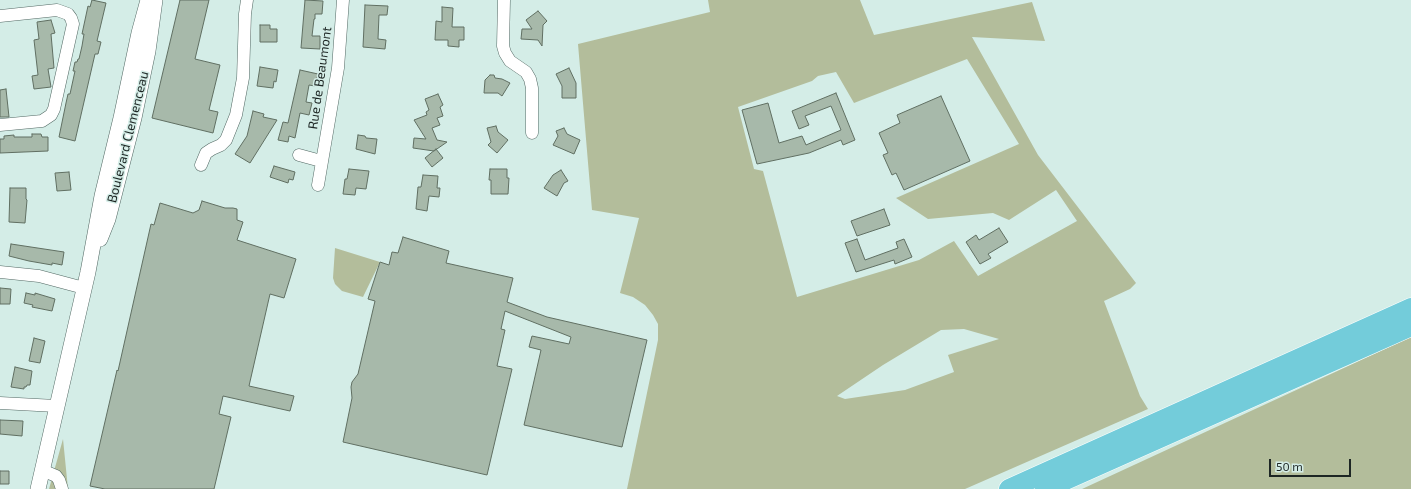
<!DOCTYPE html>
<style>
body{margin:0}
#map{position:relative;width:1411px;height:489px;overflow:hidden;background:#d4ede7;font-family:"Exo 2",sans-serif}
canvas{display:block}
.scale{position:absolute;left:1269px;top:459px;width:82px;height:18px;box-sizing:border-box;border:2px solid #1d2624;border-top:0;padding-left:5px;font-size:12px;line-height:14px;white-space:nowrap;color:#1d2624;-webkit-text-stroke:3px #d4ede7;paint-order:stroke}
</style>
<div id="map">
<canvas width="1411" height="489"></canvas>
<div class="scale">50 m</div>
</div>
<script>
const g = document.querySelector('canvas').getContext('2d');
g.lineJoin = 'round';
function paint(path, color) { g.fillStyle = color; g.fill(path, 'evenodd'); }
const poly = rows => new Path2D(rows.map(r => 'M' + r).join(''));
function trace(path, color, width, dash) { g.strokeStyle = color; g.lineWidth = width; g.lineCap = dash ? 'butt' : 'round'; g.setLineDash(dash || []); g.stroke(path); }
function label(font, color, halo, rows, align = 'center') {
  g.font = font + ' "Exo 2",sans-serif'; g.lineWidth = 3; g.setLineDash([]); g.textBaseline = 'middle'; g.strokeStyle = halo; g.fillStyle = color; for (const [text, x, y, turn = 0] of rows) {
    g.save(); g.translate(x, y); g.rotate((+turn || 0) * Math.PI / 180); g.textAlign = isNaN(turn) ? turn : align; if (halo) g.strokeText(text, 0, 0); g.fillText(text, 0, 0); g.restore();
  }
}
const green = poly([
 [708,0,860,0,874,35,1032,2,1045,41,972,37,1038,155,1136,283,1130,289,1104,301,1140,396,1148,409,965,489,627,489,658,340,658,324,653,315,645,305,633,297,620,293,639,218,592,210,578,44,710,12],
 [967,59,1019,144,896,198,928,219,993,213,1009,220,1056,190,1077,221,978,276,954,241,919,260,797,297,763,171,754,169,738,107,812,81,818,76,836,72,854,103],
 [964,329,999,339,948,355,954,372,905,390,845,399,837,396,883,365,941,330],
 [335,248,380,262,363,297,342,291,335,284,333,278],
 [1411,337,1411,489,1082,489],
 [63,439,68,489,49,489]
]);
const building = poly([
 [92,0,106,3,97,41,101,42,98,54,95,54,75,141,59,137,66,103,68,94,70,94,75,71,73,71,75,62,77,62,78,59,79,59,82,46,84,34,82,34,88,6,90,7,92,0],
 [180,0,209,0,195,59,220,65,209,110,218,112,213,133,152,118,180,0],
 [305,0,323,1,322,14,315,14,315,19,314,19,312,36,320,36,320,49,301,48,305,0],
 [365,5,388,6,387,15,379,15,378,39,386,40,385,49,363,47,365,5],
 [442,7,453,8,452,27,464,27,464,40,459,40,459,47,448,46,448,40,435,40,436,21,442,22,442,7],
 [538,11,547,21,543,25,542,46,538,40,521,39,522,29,532,29,526,20,538,11],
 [51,20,55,33,51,34,54,68,48,69,51,87,34,89,32,76,38,75,34,40,39,39,37,22,51,20],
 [260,25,270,25,270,29,277,29,277,42,260,42,260,25],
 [260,67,278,70,276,82,274,81,273,88,257,86,260,67],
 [569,68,576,83,576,98,562,98,562,86,556,74,569,68],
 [300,70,318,74,315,86,309,85,306,102,312,103,309,115,300,113,295,138,289,136,288,142,278,140,283,122,288,123,300,70],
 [490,75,494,75,495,78,502,79,510,83,502,96,498,93,484,93,485,80,490,75],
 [6,89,9,117,0,117,0,90,6,89],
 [836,93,855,140,843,145,841,140,809,153,757,164,742,110,768,103,779,143,802,136,806,145,841,130,831,106,805,116,809,125,799,129,792,111,836,93],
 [438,94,443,105,440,107,443,116,437,118,440,125,432,128,437,140,447,142,434,151,413,148,414,138,426,139,414,120,427,115,426,112,429,110,425,99,438,94],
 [941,96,970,161,904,190,896,173,892,175,883,155,888,153,879,133,900,123,897,115,941,96],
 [253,111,264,114,263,117,277,120,250,163,235,154,247,136,253,111],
 [496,126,498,132,508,140,497,153,488,145,491,142,487,128,496,126],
 [564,128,567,134,580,140,574,154,553,145,558,136,556,131,564,128],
 [32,134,41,134,42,137,48,137,48,151,0,153,0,139,4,139,4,136,14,135,14,137,32,137,32,134],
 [358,135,365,136,366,138,377,139,375,154,356,149,358,135],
 [436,149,443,158,432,167,425,158,436,149],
 [274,166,295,172,293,180,289,179,288,183,270,177,274,166],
 [349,169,369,171,366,189,356,188,355,195,343,194,345,179,347,179,349,169],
 [490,169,507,169,507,178,509,178,508,194,491,194,491,180,489,180,490,169],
 [561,170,568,181,564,183,557,196,544,188,553,175,561,170],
 [69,172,71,190,57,191,55,173,69,172],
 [423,175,438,176,437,188,440,188,439,197,429,196,427,211,416,209,418,187,421,187,423,175],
 [10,188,26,188,26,199,27,200,25,223,9,222,10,188],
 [202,201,225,208,233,208,237,209,237,220,243,222,237,240,296,259,284,298,270,294,249,386,294,396,290,411,223,396,219,414,231,417,214,489,105,489,90,486,117,370,118,371,151,224,154,225,160,203,193,213,199,210,202,201],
 [884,209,890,225,857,236,851,221,884,209],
 [999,228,1008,242,988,254,991,258,980,264,966,242,976,235,979,240,999,228],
 [403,237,449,251,446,263,513,278,507,302,547,317,647,340,622,447,524,425,541,350,529,347,532,336,569,344,571,337,505,311,501,329,505,330,497,366,512,369,487,475,343,442,352,398,351,387,352,382,358,374,375,301,368,299,380,262,389,265,392,252,398,253,403,237],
 [857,239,865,260,898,248,896,242,904,239,912,257,895,264,894,260,856,272,845,243,857,239],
 [11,244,64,252,62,265,52,263,52,265,29,261,9,256,11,244],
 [0,288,11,289,10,304,0,304,0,288],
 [26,293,35,295,35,293,55,299,52,311,32,307,33,305,24,303,26,293],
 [34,338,45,341,40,363,29,361,34,338],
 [15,367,32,371,30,385,27,385,26,387,24,387,24,389,11,387,15,367],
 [0,420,23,421,22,436,0,434,0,420],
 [0,471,9,471,9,484,0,484,0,471]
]);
const minor = poly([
 [504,0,503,46,505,53,510,61,526,72,530,79,532,88,532,133],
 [0,16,57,10,68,14,71,18,73,24,54,109,51,115,42,121,0,125],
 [299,155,321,161],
 [201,165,206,153,212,149,221,145,226,140,236,115,243,78,245,14,247,0],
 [318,185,338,68,343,0],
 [0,272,39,276,84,288],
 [0,403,56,406],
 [42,470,56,476,59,480,62,489]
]);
const tertiary = poly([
 [100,239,108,219,134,118,148,51,155,0],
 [38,489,88,272,102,196,121,118,139,33,148,0]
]);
const trunk = poly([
 [1009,489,1411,308],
 [1045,489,1411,326]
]);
const streetNames = [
 ["Rue de Beaumont",320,78,-82],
 ["Boulevard Clemenceau",128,137,-76]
];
paint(green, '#b3bd9b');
paint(building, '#a7b9aa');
trace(building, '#606f62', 1);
trace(minor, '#536964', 13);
trace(tertiary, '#536964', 16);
trace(trunk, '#fff', 21);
trace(minor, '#fff', 12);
trace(tertiary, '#fff', 15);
trace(trunk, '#73ccda', 20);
label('13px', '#1d2624', '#d4ede7', streetNames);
</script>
